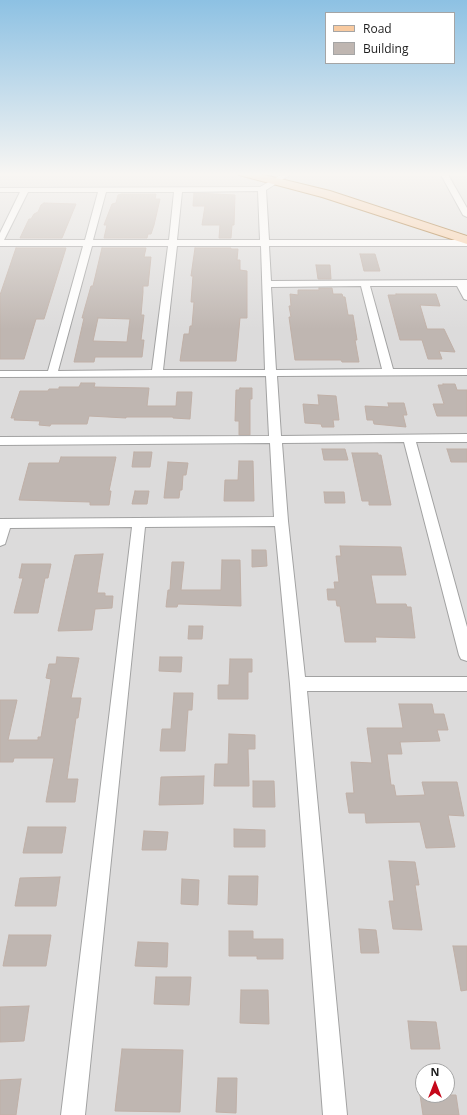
<!DOCTYPE html>
<style>
body{margin:0}
#map{position:relative;width:467px;height:1115px;overflow:hidden;background:#efeae5;font-family:"Open Sans",sans-serif}
canvas{display:block}
.legend{position:absolute;left:325px;top:12px;width:130px;height:52px;box-sizing:border-box;background:#fff;border:1px solid #a5a5a5;margin:0;padding:5px 7px;list-style:none;font-size:12px;color:#1e1e1e}
.legend li{display:flex;align-items:center;gap:8px;height:20px}
.legend b{width:20px;border:1px solid #a5a5a5}
.north{position:absolute;left:415px;top:1063px;width:40px;height:40px;box-sizing:border-box;background:#fff;border:1px solid #a5a5a5;border-radius:50%;rotate:0deg;font-size:11px;font-weight:700;line-height:16px;text-align:center;color:#1e1e1e}
.north::after{content:'';display:block;margin:auto;width:14px;height:18px;background:#c5071a;clip-path:polygon(50% 0,100% 100%,50% 72%,0 100%)}
</style>
<div id="map">
<canvas width="467" height="1115"></canvas>
<ul class="legend">
<li><b style="height:5px;background:#f8caa0"></b>Road</li>
<li><b style="height:11px;background:#bfb6b1"></b>Building</li>
</ul>
<div class="north">N</div>
</div>
<script>
const g = document.querySelector('canvas').getContext('2d');
g.lineJoin = 'round';
function paint(path, color) { g.fillStyle = color; g.fill(path, 'evenodd'); }
const poly = rows => new Path2D(rows.map(r => 'M' + r).join(''));
function trace(path, color, width, dash) { g.strokeStyle = color; g.lineWidth = width; g.lineCap = dash ? 'butt' : 'round'; g.setLineDash(dash || []); g.stroke(path); }
const residential = poly([
 [0,173,467,173,467,1115,0,1115],
 [423,1071,447,1071,447,1095,423,1095]
]);
const building = poly([
 [194,193,235,195,234,225,232,225,231,238,219,238,220,225,202,225,205,206,193,206,194,193],
 [122,194,156,194,155,199,160,199,154,225,151,234,148,234,147,238,104,238,107,225,104,225,112,204,116,203,118,195,122,194],
 [44,203,76,204,62,238,20,238,29,219,31,219,34,214,38,212,41,205,44,203],
 [16,248,66,248,44,319,36,319,24,359,0,359,0,295,16,248],
 [102,248,146,248,144,257,151,257,148,286,143,286,143,292,141,315,144,315,141,340,144,340,142,357,95,357,94,362,74,362,84,318,82,318,91,286,93,286,102,248],
 [98,318,130,319,127,342,93,341,98,318],
 [195,248,231,248,231,249,238,249,237,260,240,260,240,270,247,271,247,318,240,318,236,361,180,361,184,334,189,334,190,326,192,326,194,302,191,302,193,276,191,276,195,248],
 [360,254,375,254,380,271,364,271,360,254],
 [316,265,330,265,331,279,318,279,316,265],
 [319,288,332,288,333,294,342,294,343,297,345,297,348,315,353,315,357,340,355,340,359,362,342,362,341,360,295,360,289,317,291,317,289,306,291,306,290,294,298,295,298,290,319,290,319,288],
 [396,294,436,294,440,306,420,305,427,329,444,329,455,352,439,351,442,359,428,359,422,340,400,340,388,295,396,295,396,294],
 [81,383,95,383,94,387,149,388,147,406,176,406,177,392,192,392,190,419,173,418,173,417,126,417,126,418,89,416,87,424,51,424,50,426,39,425,40,421,14,420,15,418,11,418,20,391,48,391,49,389,59,389,59,387,79,387,81,383],
 [443,384,455,384,457,390,467,390,467,416,437,416,433,404,444,404,438,385,443,385,443,384],
 [240,388,252,388,252,399,250,399,250,435,239,435,239,421,235,421,236,390,239,390,240,388],
 [318,395,336,396,339,420,333,420,334,427,322,427,321,424,305,423,303,404,319,405,318,395],
 [388,403,404,403,407,415,403,415,406,427,374,424,373,420,367,420,365,406,389,407,388,403],
 [322,449,345,449,348,460,324,460,322,449],
 [447,449,467,449,467,462,451,462,447,449],
 [134,452,152,452,150,467,132,467,134,452],
 [352,453,378,453,378,455,381,455,391,505,369,505,369,501,362,501,352,453],
 [61,457,116,457,109,491,111,491,109,505,90,505,90,502,19,500,29,463,59,463,61,457],
 [239,461,253,461,254,501,224,501,225,480,238,480,239,461],
 [168,462,188,463,186,475,183,475,182,490,180,490,179,498,164,498,168,462],
 [135,491,149,491,147,504,132,504,135,491],
 [324,492,344,492,345,503,325,503,324,492],
 [340,546,401,547,406,575,371,575,376,604,406,604,407,607,411,607,415,638,375,637,376,642,345,642,340,606,337,606,336,600,328,600,327,589,335,589,334,582,339,582,336,556,341,556,340,546],
 [252,550,266,550,267,566,252,567,252,550],
 [103,554,97,593,105,593,105,596,113,596,112,608,95,609,92,630,58,631,75,555,103,554],
 [222,560,240,560,241,606,178,604,177,607,166,607,168,590,170,590,172,562,184,562,181,590,221,590,222,560],
 [22,564,51,564,48,578,45,578,38,613,14,613,23,578,19,578,22,564],
 [189,626,203,626,202,639,188,639,189,626],
 [57,657,79,658,71,698,81,698,78,718,76,718,67,779,78,779,75,802,46,802,54,758,14,758,13,762,0,762,0,700,17,700,8,740,38,740,38,737,41,737,51,679,46,678,49,664,56,664,57,657],
 [160,657,182,657,181,672,159,671,160,657],
 [230,659,252,659,252,672,248,672,248,699,218,699,218,685,229,685,230,659],
 [174,693,193,693,192,710,188,710,185,751,160,751,162,729,171,729,174,693],
 [399,704,432,704,434,714,444,714,448,730,437,730,440,741,400,742,402,754,387,754,391,785,394,785,396,796,425,795,422,782,457,782,464,816,448,815,455,847,426,848,420,822,366,823,365,813,349,813,346,793,354,793,351,762,372,763,367,728,403,728,399,704],
 [229,734,255,735,255,749,248,749,249,786,214,786,215,764,228,764,229,734],
 [204,776,203,804,159,805,161,777,204,776],
 [253,781,274,781,275,807,253,807,253,781],
 [28,827,66,827,62,853,23,853,28,827],
 [234,829,265,830,265,847,234,847,234,829],
 [144,831,168,832,166,850,142,850,144,831],
 [389,861,415,862,419,885,415,885,422,930,393,929,389,901,394,901,389,861],
 [229,876,258,876,257,905,228,904,229,876],
 [60,877,56,906,15,906,20,878,60,877],
 [182,879,199,880,198,905,181,904,182,879],
 [359,929,376,930,379,953,361,953,359,929],
 [229,931,253,931,253,939,283,939,283,959,257,959,257,956,229,956,229,931],
 [9,935,51,935,46,966,3,966,9,935],
 [138,942,168,943,167,967,135,966,138,942],
 [453,946,467,946,467,990,461,991,453,946],
 [156,977,191,977,189,1005,154,1004,156,977],
 [241,990,268,990,269,1024,240,1023,241,990],
 [29,1006,24,1041,0,1042,0,1007,29,1006],
 [408,1021,436,1022,440,1049,411,1049,408,1021],
 [122,1049,183,1050,180,1112,115,1111,122,1049],
 [218,1078,237,1078,236,1113,216,1112,218,1078],
 [21,1079,16,1115,0,1115,0,1080,21,1079],
 [420,1095,456,1095,459,1115,423,1115,420,1095]
]);
const street = poly([
 [284,173,293,173,266,190,269,240,467,240,467,246,269,246,271,281,467,280,467,300,464,299,457,286,370,286,393,369,467,369,467,375,277,376,281,436,467,434,467,442,416,442,467,627,467,661,461,659,459,655,404,442,282,443,288,521,305,677,467,677,467,691,307,691,347,1115,323,1115,290,684,275,526,145,527,85,1115,61,1115,132,527,10,528,5,544,0,546,0,519,274,517,270,443,0,445,0,437,269,436,266,376,0,377,0,371,48,371,83,246,0,246,0,233,20,192,0,192,0,188,260,187,284,173],
 [258,191,260,240,177,240,182,192,258,191],
 [28,192,98,192,85,240,4,240,28,192],
 [106,192,174,192,169,240,93,240,106,192],
 [92,246,168,246,152,370,58,371,92,246],
 [177,246,261,246,265,370,163,370,177,246],
 [361,286,382,369,276,370,271,287,361,286],
 [440,173,447,173,467,208,467,217,463,215,440,173]
]);
const primary = poly([
 [237,173,256,173,330,191,467,236,467,244,322,197,239,175,237,173]
]);
paint(residential, '#dcdbdb');
paint(building, '#bfb6b1');
trace(building, '#c0b0a7', 1);
trace(street, '#a2a2a2', 2);
trace(primary, '#935605', 2);
paint(street, '#fff');
paint(primary, '#f8caa0');
const sky = g.createLinearGradient(0, 0, 0, 329);
sky.addColorStop(0, '#8dc1e3');
sky.addColorStop(0.53, '#f8f6f3');
sky.addColorStop(1, '#f8f6f300');
g.fillStyle = sky;
g.fillRect(0, 0, 467, 329);
</script>
